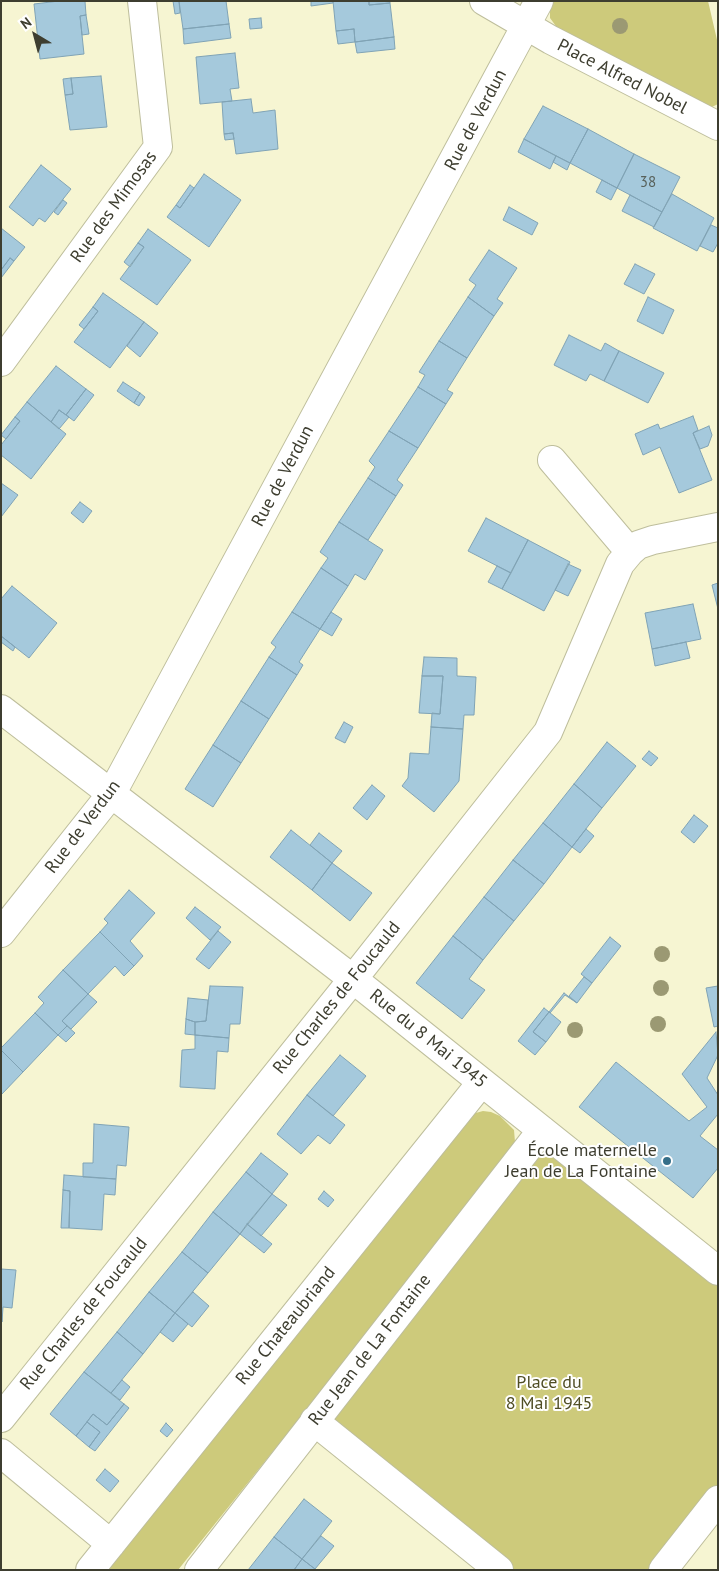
<!DOCTYPE html>
<meta charset="utf-8">
<style>
body{margin:0}
#map{position:relative;width:719px;height:1571px;overflow:hidden;background:#f6f5d2;font-family:"PT Sans",sans-serif}
canvas{display:block}
.frame{position:absolute;inset:0;border:2px solid #3e3e30;pointer-events:none}
.north{position:absolute;left:10px;top:10px;width:50px;height:50px;-webkit-text-stroke:4px #fff;paint-order:stroke;rotate:323deg;font-size:14px;font-weight:700;line-height:20px;text-align:center;color:#3e3e30}
.north::after{content:'';display:block;margin:auto;width:18px;height:22px;background:#3e3e30;clip-path:polygon(50% 0,100% 100%,50% 72%,0 100%)}
</style>
<div id="map">
<canvas width="719" height="1571"></canvas>
<div class="frame"></div>
<div class="north">N</div>
</div>
<script>
const g = document.querySelector('canvas').getContext('2d');
g.lineJoin = 'round';
function paint(path, color) { g.fillStyle = color; g.fill(path, 'evenodd'); }
const poly = rows => new Path2D(rows.map(r => 'M' + r).join(''));
function trace(path, color, width, dash) { g.strokeStyle = color; g.lineWidth = width; g.lineCap = dash ? 'butt' : 'round'; g.setLineDash(dash || []); g.stroke(path); }
function label(font, color, halo, rows, align = 'center') {
  g.font = font + ' "PT Sans",sans-serif'; g.lineWidth = 4; g.setLineDash([]); g.textBaseline = 'middle'; g.strokeStyle = halo; g.fillStyle = color; for (const [text, x, y, turn = 0] of rows) {
    g.save(); g.translate(x, y); g.rotate((+turn || 0) * Math.PI / 180); g.textAlign = isNaN(turn) ? turn : align; if (halo) g.strokeText(text, 0, 0); g.fillText(text, 0, 0); g.restore();
  }
}
const green = poly([
 [554,1,708,1,718,44,718,104,710,108,561,33,550,18,550,10],
 [483,1111,491,1112,500,1116,514,1130,515,1142,511,1154,178,1570,104,1570,472,1114],
 [542,1130,718,1271,718,1500,663,1570,499,1570,314,1421]
]);
const building = poly([
 [59,1,85,1,86,15,80,16,84,54,40,59,34,4,59,1],
 [173,1,179,1,180,13,175,14,173,1],
 [179,1,226,1,229,24,183,29,179,1],
 [311,1,333,1,333,3,311,6,311,1],
 [333,1,369,1,369,5,390,3,394,37,355,42,354,29,336,31,333,1],
 [369,1,390,1,390,3,369,5,369,1],
 [86,15,89,34,82,35,80,16,86,15],
 [261,18,262,28,250,29,249,19,261,18],
 [229,24,231,38,184,44,183,29,229,24],
 [354,29,355,42,338,44,336,31,354,29],
 [394,37,395,49,357,53,355,42,394,37],
 [235,53,239,88,230,89,232,101,200,104,196,57,235,53],
 [101,76,107,127,70,130,65,95,73,94,71,78,101,76],
 [71,78,73,94,65,95,63,79,71,78],
 [251,99,253,113,275,110,278,149,236,154,233,133,224,134,222,102,251,99],
 [543,106,588,129,570,163,524,139,543,106],
 [588,129,634,154,617,188,570,163,588,129],
 [233,133,234,139,225,140,224,134,233,133],
 [524,139,556,156,550,169,518,152,524,139],
 [634,154,680,177,662,212,617,188,634,154],
 [556,156,570,163,567,170,553,162,556,156],
 [41,165,71,189,45,222,39,218,33,226,9,207,41,165],
 [204,174,241,200,209,247,167,217,176,205,180,208,204,174],
 [602,180,617,188,611,200,596,192,602,180],
 [190,185,194,188,180,208,176,205,190,185],
 [672,194,714,218,697,251,653,228,672,194],
 [630,195,662,212,654,227,622,211,630,195],
 [63,200,67,203,58,215,54,212,63,200],
 [509,207,538,223,532,235,503,220,509,207],
 [711,225,718,228,718,243,713,252,700,246,711,225],
 [1,228,25,247,14,261,10,258,1,270,1,228],
 [148,229,191,260,157,305,120,279,144,247,138,243,148,229],
 [138,243,144,247,130,267,124,262,138,243],
 [489,250,517,268,497,299,503,303,494,316,468,297,476,285,469,280,489,250],
 [10,258,14,261,1,278,1,270,10,258],
 [635,264,655,274,644,294,624,284,635,264],
 [103,293,144,322,110,368,74,342,98,311,93,307,103,293],
 [468,297,494,316,467,358,439,341,468,297],
 [648,297,674,310,663,334,637,321,648,297],
 [93,307,98,311,84,329,79,325,93,307],
 [144,322,158,333,140,357,127,346,144,322],
 [569,335,601,351,605,343,619,351,604,381,590,374,586,381,554,365,569,335],
 [439,341,467,358,447,390,453,393,446,404,418,387,425,375,419,372,439,341],
 [619,351,664,373,648,403,604,381,619,351],
 [56,366,86,389,66,415,59,410,51,422,27,402,56,366],
 [123,382,140,393,134,403,117,391,123,382],
 [418,387,446,404,418,448,389,431,418,387],
 [86,389,94,395,74,421,66,415,86,389],
 [140,393,145,397,139,406,134,403,140,393],
 [27,402,66,434,31,479,1,455,1,445,20,421,15,417,27,402],
 [59,410,69,417,59,429,51,422,59,410],
 [693,416,698,430,693,433,712,480,679,493,660,447,643,455,635,434,658,424,660,429,693,416],
 [15,417,20,421,6,439,1,435,15,417],
 [709,426,712,435,708,446,700,449,693,433,709,426],
 [389,431,418,448,397,480,403,485,396,496,368,478,375,467,369,461,389,431],
 [368,478,396,496,368,540,339,522,368,478],
 [1,483,18,495,1,517,1,483],
 [80,502,92,511,83,523,71,513,80,502],
 [486,518,528,540,511,573,468,551,486,518],
 [339,522,383,550,365,580,355,574,348,586,321,568,328,558,320,552,339,522],
 [528,540,570,562,544,611,502,589,528,540],
 [568,564,581,570,568,596,555,590,568,564],
 [497,566,511,573,502,589,488,582,497,566],
 [321,568,348,586,320,629,292,612,321,568],
 [718,583,718,609,712,585,718,583],
 [12,586,57,623,29,658,1,636,1,599,12,586],
 [693,604,701,639,652,649,645,613,693,604],
 [292,612,320,629,299,662,303,665,297,675,269,657,276,647,271,643,292,612],
 [331,612,342,619,332,636,320,629,331,612],
 [1,636,15,647,13,651,1,642,1,636],
 [686,642,690,658,655,666,652,649,686,642],
 [269,657,297,675,269,719,241,701,269,657],
 [424,657,457,658,457,676,476,677,474,715,464,715,463,729,431,727,432,713,440,714,443,676,422,676,424,657],
 [422,676,443,676,440,714,419,713,422,676],
 [241,701,269,719,241,763,213,745,241,701],
 [344,722,353,727,345,743,335,738,344,722],
 [431,727,463,729,459,781,434,812,402,786,408,778,410,753,429,754,431,727],
 [607,742,636,766,602,808,574,784,607,742],
 [213,745,241,763,213,807,185,789,213,745],
 [649,751,658,758,651,766,642,759,649,751],
 [574,784,602,808,572,847,543,823,574,784],
 [372,785,385,796,367,820,353,808,372,785],
 [694,815,708,826,694,843,681,832,694,815],
 [543,823,572,847,544,884,513,860,543,823],
 [586,829,594,836,580,853,572,847,586,829],
 [291,830,332,863,312,890,270,857,291,830],
 [319,833,342,851,332,863,310,845,319,833],
 [513,860,544,884,514,921,484,897,513,860],
 [332,863,372,893,350,921,312,890,332,863],
 [129,890,155,913,130,941,143,956,134,966,100,932,108,923,104,919,129,890],
 [484,897,514,921,483,960,453,936,484,897],
 [195,907,221,927,210,940,186,918,195,907],
 [218,931,231,942,209,969,196,959,218,931],
 [100,932,134,966,124,976,115,966,88,994,63,970,100,932],
 [453,936,483,960,469,979,485,990,462,1019,416,983,453,936],
 [610,937,621,946,592,983,581,974,610,937],
 [63,970,88,994,62,1021,67,1026,58,1035,35,1013,44,1003,38,997,63,970],
 [584,977,592,983,577,1003,569,996,584,977],
 [210,986,243,987,240,1024,230,1024,229,1038,195,1035,195,1022,206,1021,210,986],
 [718,986,718,1026,714,1027,706,988,718,986],
 [564,993,577,1003,565,995,550,1013,549,1012,564,993],
 [88,994,97,1002,71,1029,62,1021,88,994],
 [188,998,208,1000,206,1021,195,1022,186,1019,188,998],
 [544,1008,549,1012,533,1032,546,1042,535,1055,518,1041,544,1008],
 [549,1012,561,1022,546,1042,533,1032,549,1012],
 [35,1013,58,1035,23,1072,1,1050,1,1048,35,1013],
 [186,1019,195,1022,195,1035,185,1034,186,1019],
 [67,1026,75,1033,66,1042,58,1035,67,1026],
 [716,1032,718,1055,707,1078,718,1095,718,1114,700,1136,718,1150,718,1168,693,1198,579,1107,616,1062,689,1121,707,1107,682,1074,716,1032],
 [195,1035,229,1038,228,1052,217,1051,215,1089,180,1087,182,1050,195,1049,195,1035],
 [1,1050,23,1072,1,1095,1,1050],
 [340,1055,366,1076,333,1116,307,1095,340,1055],
 [307,1095,345,1125,330,1144,318,1135,301,1154,277,1134,307,1095],
 [94,1124,129,1127,126,1166,117,1165,116,1179,83,1177,83,1163,93,1163,94,1124],
 [261,1153,288,1174,272,1194,246,1172,261,1153],
 [246,1172,272,1194,240,1234,213,1212,246,1172],
 [64,1175,116,1179,115,1195,104,1194,102,1230,69,1228,70,1191,63,1190,64,1175],
 [63,1190,70,1191,69,1228,61,1228,63,1190],
 [324,1191,334,1200,328,1207,318,1199,324,1191],
 [272,1194,287,1205,261,1236,247,1224,272,1194],
 [213,1212,240,1234,208,1273,182,1252,213,1212],
 [247,1224,272,1244,264,1253,240,1234,247,1224],
 [182,1252,208,1273,175,1313,149,1292,182,1252],
 [1,1269,16,1270,12,1308,3,1307,2,1322,1,1269],
 [149,1292,175,1313,143,1354,117,1332,149,1292],
 [193,1292,209,1306,192,1327,175,1313,193,1292],
 [175,1313,188,1324,173,1342,160,1332,175,1313],
 [117,1332,143,1354,111,1393,84,1372,117,1332],
 [84,1372,124,1404,107,1425,93,1414,76,1436,50,1414,84,1372],
 [122,1380,130,1387,120,1400,111,1393,122,1380],
 [124,1404,129,1408,95,1451,89,1447,100,1432,87,1422,93,1414,107,1425,124,1404],
 [87,1422,100,1432,89,1447,76,1436,87,1422],
 [166,1423,173,1430,167,1437,160,1431,166,1423],
 [105,1469,119,1481,110,1492,96,1480,105,1469],
 [304,1499,332,1521,302,1559,274,1537,304,1499],
 [321,1536,334,1546,315,1569,302,1559,321,1536],
 [274,1537,302,1559,294,1570,248,1570,274,1537],
 [302,1559,315,1569,314,1570,294,1570,302,1559]
]);
const street = poly([
 [484,1,551,40,718,126],
 [1,362,158,147,142,1],
 [552,460,630,552],
 [1,709,353,979,718,1271],
 [1,933,112,793,539,1],
 [1,1418,353,979,548,732,620,564,630,552,638,545,653,540,718,527],
 [314,1421,499,1570],
 [1,1453,111,1544],
 [90,1570,481,1083],
 [199,1570,542,1130],
 [663,1570,718,1500]
]);
const trees = [
 [620,26],
 [662,954],
 [661,988],
 [658,1024],
 [575,1030]
];
const markers = [
 [667,1161,5,"#366f89"]
];
const numberNames = [
 ["38",648,183]
];
const streetNames = [
 ["Place Alfred Nobel",622,77,27],
 ["Rue de Verdun",476,120,-62],
 ["Rue des Mimosas",114,207,-54],
 ["Rue de Verdun",283,476,-62],
 ["Rue de Verdun",83,827,-53],
 ["Rue Charles de Foucauld",337,998,-51],
 ["Rue du 8 Mai 1945",428,1039,39],
 ["Rue Charles de Foucauld",84,1314,-51],
 ["Rue Chateaubriand",286,1326,-51],
 ["Rue Jean de La Fontaine",370,1350,-52]
];
const poiNames = [
 ["École maternelle",657,1151],
 ["Jean de La Fontaine",657,1172]
];
const parkNames = [
 ["Place du",549,1383],
 ["8 Mai 1945",549,1404]
];
paint(green, '#cdca7b');
paint(building, '#a5c9dc');
trace(building, '#80a3b5', 1);
trace(street, '#bebe9c', 30);
trace(street, '#fff', 28);
g.fillStyle = '#9b9973';
for (const [x, y] of trees) { g.beginPath(); g.arc(x, y, 8, 0, 2 * Math.PI); g.fill(); }
for (const [x, y, r, color] of markers) { const dot = new Path2D(); dot.arc(x, y, r, 0, 2 * Math.PI); g.fillStyle = color; g.fill(dot); trace(dot, '#fff', 2); }
label('15px', '#58615b', null, numberNames);
label('18px', '#3e3e30', '#fff', streetNames);
label('18px', '#3e3e30', '#fff', poiNames, 'right');
label('18px', '#504e25', '#fff', parkNames);
</script>
